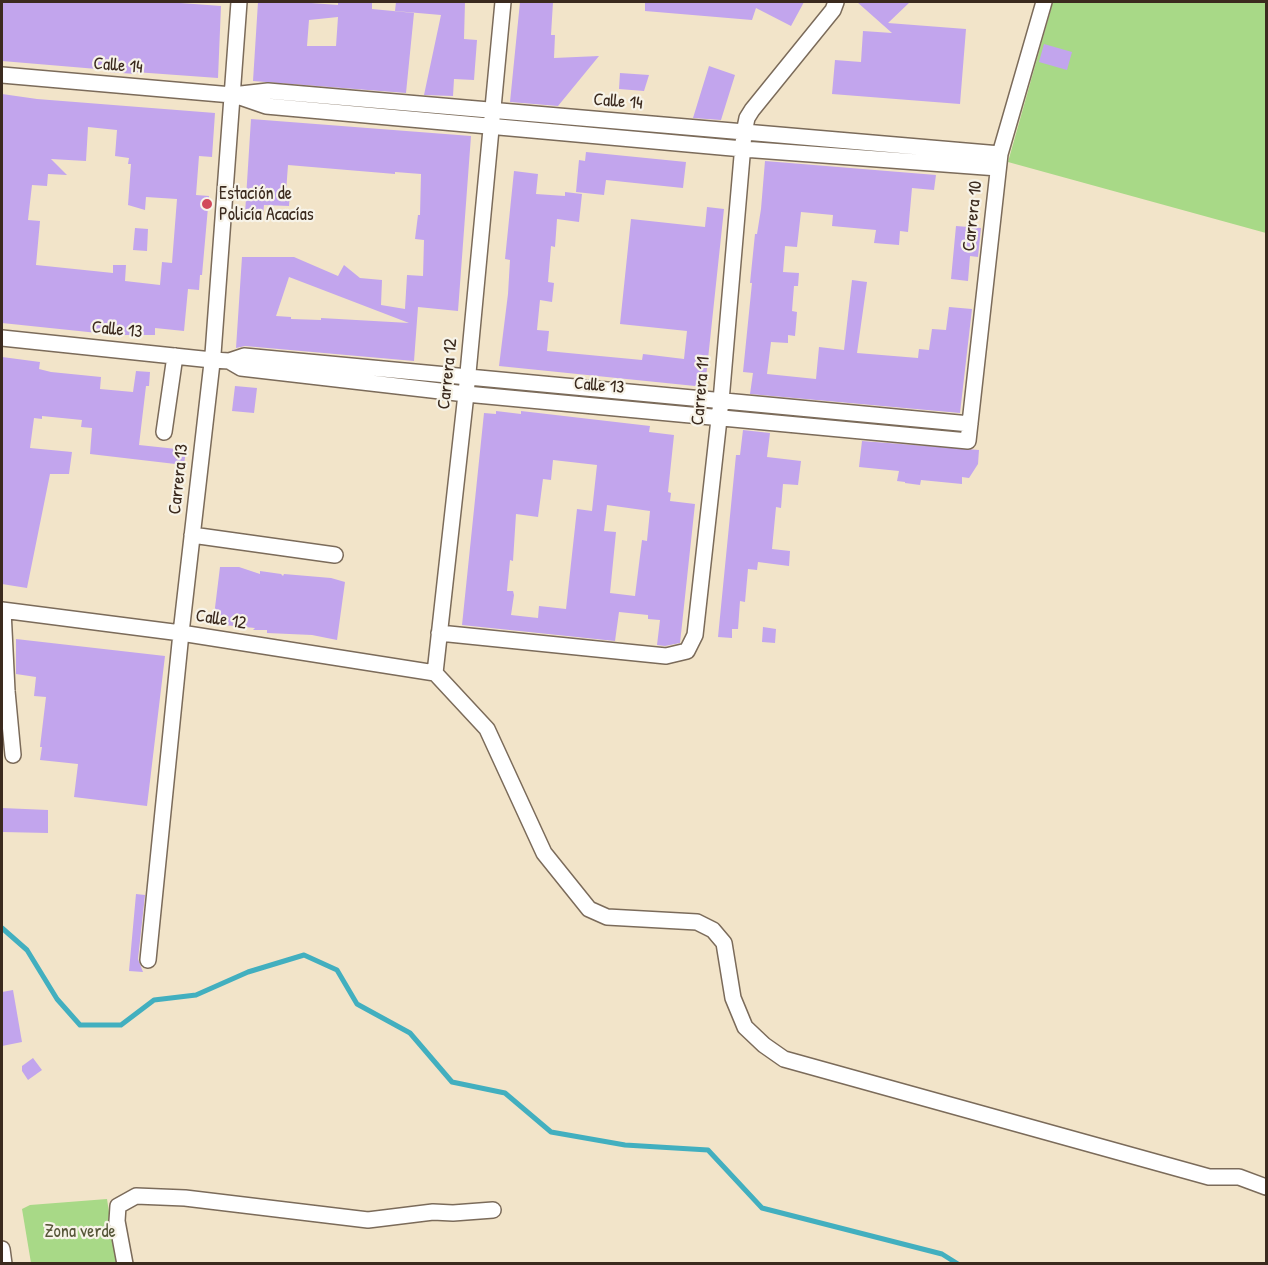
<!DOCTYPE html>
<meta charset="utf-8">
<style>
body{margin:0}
#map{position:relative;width:1268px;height:1265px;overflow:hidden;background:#f2e4c9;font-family:"Patrick Hand",sans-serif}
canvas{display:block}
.frame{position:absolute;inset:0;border:3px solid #3b2a1e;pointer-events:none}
</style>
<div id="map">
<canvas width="1268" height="1265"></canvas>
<div class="frame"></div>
</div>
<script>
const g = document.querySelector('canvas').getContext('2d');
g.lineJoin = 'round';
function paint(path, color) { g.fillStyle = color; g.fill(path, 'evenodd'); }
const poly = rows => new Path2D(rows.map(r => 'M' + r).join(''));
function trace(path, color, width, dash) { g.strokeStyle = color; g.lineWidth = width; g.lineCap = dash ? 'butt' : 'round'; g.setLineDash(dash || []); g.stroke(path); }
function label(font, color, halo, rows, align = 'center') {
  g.font = font + ' "Patrick Hand",sans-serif'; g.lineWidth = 4.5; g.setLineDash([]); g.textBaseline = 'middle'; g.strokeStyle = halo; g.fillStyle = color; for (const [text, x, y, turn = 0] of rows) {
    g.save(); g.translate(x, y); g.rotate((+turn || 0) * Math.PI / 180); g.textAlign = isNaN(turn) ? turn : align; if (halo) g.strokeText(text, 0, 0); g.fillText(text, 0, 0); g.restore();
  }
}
const green = poly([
 [1053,2,1266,2,1266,233,1008,162],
 [107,1199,117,1263,31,1263,22,1209,30,1205]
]);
const stream = poly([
 [2,928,27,950,57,999,80,1025,121,1025,154,1000,196,995,248,972,304,955,337,970,357,1004,410,1033,452,1082,505,1093,551,1132,625,1145,708,1150,762,1208,942,1254,958,1264]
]);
const building = poly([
 [3,2,167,2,221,6,218,78,135,72,135,74,109,72,109,70,2,61],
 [258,2,298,2,338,5,338,2,372,2,372,9,414,13,406,93,253,81],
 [338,17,336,46,307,46,309,20],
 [396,2,465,2,464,39,477,40,474,80,454,79,453,96,424,95,441,15,395,11],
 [520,2,553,2,551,35,555,35,554,58,599,56,558,106,510,102],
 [645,2,804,2,791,26,756,8,752,20,645,11],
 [857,2,910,2,888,23,966,29,960,104,832,94,835,60,861,62,863,31,892,33],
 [1044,44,1072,52,1067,70,1039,62],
 [709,66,735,75,721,120,693,118],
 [620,73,649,75,644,91,619,89],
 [2,94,37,99,215,113,212,157,199,156,196,195,209,196,202,275,200,275,199,290,188,289,184,331,155,328,155,335,117,335,2,323],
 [88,127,117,130,115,156,129,158,128,164,131,164,128,205,145,210,146,197,177,199,172,263,162,262,160,285,125,281,126,265,113,265,113,273,36,265,40,221,28,220,32,185,47,186,48,174,67,175,51,159,86,161],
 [251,119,471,136,458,311,418,307,414,361,245,346,236,348,242,257,294,257,338,276,344,265,360,278,382,280,381,305,405,309,407,275,423,276,424,240,415,239,418,215,420,215,421,174,395,172,395,174,288,165,286,192,290,192,289,206,264,205,263,215,245,214],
 [289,277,323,290,409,323,321,318,321,320,291,319,291,317,276,316],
 [586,152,686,162,683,188,606,180,604,195,576,192,579,160,585,161],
 [765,161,936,175,934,190,912,188,908,232,900,231,899,245,874,243,876,230,832,226,833,215,801,212,797,247,785,246,783,272,799,273,798,286,794,286,792,311,797,312,795,336,788,335,788,343,771,342,767,374,816,379,819,347,844,350,852,280,867,282,857,353,918,358,919,349,929,350,932,329,946,330,949,307,972,309,960,413,750,394,753,373,743,372,752,283,750,283,755,234,757,234,761,209],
 [514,171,538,174,536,194,565,196,565,192,582,194,579,222,557,219,555,247,551,246,548,282,554,283,552,302,540,300,537,330,549,331,547,351,642,360,643,354,684,359,687,331,620,324,631,219,705,227,707,207,724,209,705,387,499,366,508,294,510,260,505,259],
 [956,226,981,228,978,257,970,256,968,281,951,279],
 [135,228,148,229,147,251,133,250],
 [2,357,40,362,39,369,51,372,101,377,100,389,133,392,136,371,150,372,149,386,146,386,139,445,186,450,184,465,90,454,92,428,81,427,82,420,42,416,42,419,34,418,30,448,72,452,69,474,50,474,27,588,2,584],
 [235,386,257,388,254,413,232,411],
 [496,411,521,414,521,411,650,426,649,432,674,435,668,492,671,493,670,501,695,504,680,643,665,646,657,645,660,620,648,619,648,615,619,612,615,641,462,625,484,413,496,414],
 [553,460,597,465,592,511,577,509,566,609,539,606,538,618,511,615,514,595,513,591,507,591,510,560,513,561,516,514,538,517,543,479,551,480],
 [607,505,650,511,647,541,642,540,635,596,610,593,616,532,604,531],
 [743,430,770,433,767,457,801,461,798,485,783,484,781,508,776,507,772,549,790,551,789,566,758,562,757,570,748,569,745,602,740,601,738,629,732,629,732,638,718,637,736,455,740,455],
 [862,441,979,450,978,464,969,478,962,477,962,484,921,480,920,485,905,483,905,482,897,481,899,471,859,467],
 [220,567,239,567,260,574,260,571,281,574,283,576,284,574,331,578,345,582,337,640,312,635,267,633,267,630,253,630,255,628,213,624],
 [763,627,776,629,775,643,762,642],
 [16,639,165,656,147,806,74,797,78,764,40,760,42,747,40,747,46,697,34,696,36,677,16,674],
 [2,808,48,810,48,833,2,832],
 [136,894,145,895,138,959,143,972,129,971],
 [13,990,22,1042,2,1046,2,992],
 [33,1058,42,1070,28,1080,22,1071,22,1066]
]);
const minor = poly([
 [503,2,466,394,435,673,487,729,544,853,589,909,607,917,697,922,713,930,724,943,733,998,745,1027,764,1045,784,1059,1209,1177,1239,1177,1266,1187],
 [2,75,232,95,268,91,1000,154],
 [237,96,266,106,743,149,998,168],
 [2,338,212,360,229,361,244,356,970,424],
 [229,361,241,368,466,394,968,441,1000,154,1044,2],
 [164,432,175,356],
 [192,535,335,555],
 [2,610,181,633,435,673],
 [3,610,7,691,13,755],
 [439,633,666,656,687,651,695,635,721,401,744,133,747,118,752,110,833,10,836,2],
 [148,960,181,633,213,354,239,2],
 [2,1249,4,1264],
 [125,1264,117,1221,118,1206,136,1196,185,1198,368,1220,433,1212,453,1213,493,1210]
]);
const markers = [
 [207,204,6,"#d1495b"]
];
const streetNames = [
 ["Calle 14",118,66,5],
 ["Calle 14",618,102,5],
 ["Carrera 10",973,216,-84],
 ["Calle 13",117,330,6],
 ["Carrera 12",448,374,-84],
 ["Calle 13",599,386,5],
 ["Carrera 11",701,391,-85],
 ["Carrera 13",179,479,-84],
 ["Calle 12",221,620,9]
];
const poiNames = [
 ["Estación de",219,194],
 ["Policía Acacías",219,215]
];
const parkNames = [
 ["Zona verde",80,1232]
];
paint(green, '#a8d987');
trace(stream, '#42afbf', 5);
paint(building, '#c2a5ed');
trace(minor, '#7b6b5a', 18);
trace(minor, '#fff', 15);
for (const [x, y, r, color] of markers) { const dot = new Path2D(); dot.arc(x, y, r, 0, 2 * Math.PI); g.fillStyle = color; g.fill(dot); trace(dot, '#f7f3e8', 2); }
label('18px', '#3b2a1e', '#f7f3e8', streetNames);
label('18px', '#3b2a1e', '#f7f3e8', poiNames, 'left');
label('18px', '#565638', '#f7f3e8', parkNames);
</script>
